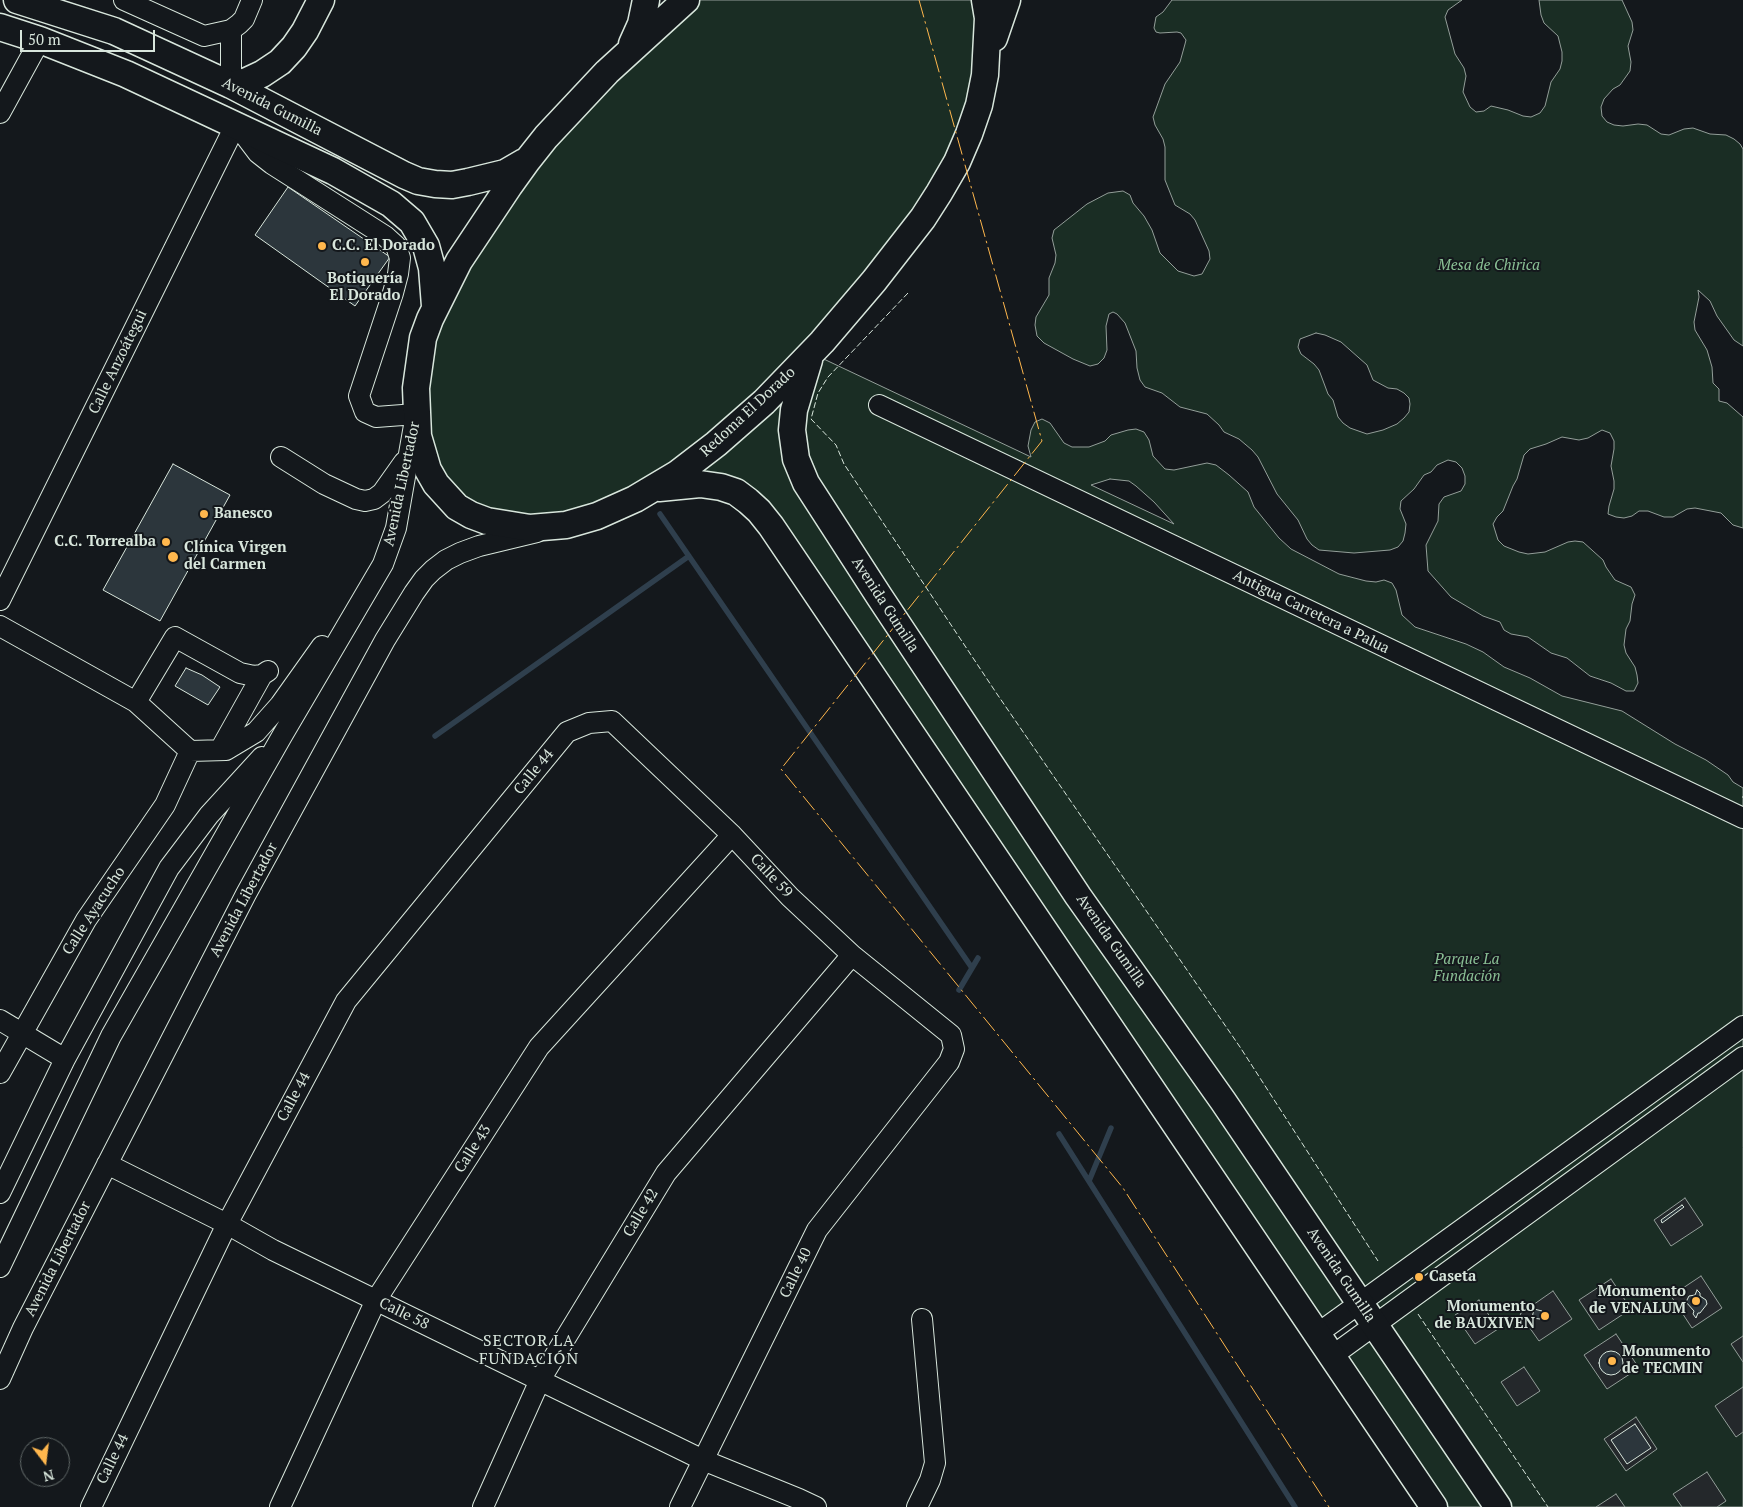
<!DOCTYPE html>
<meta charset="utf-8">
<style>
body{margin:0}
#map{position:relative;width:1743px;height:1507px;overflow:hidden;background:#14181c;font-family:"PT Serif",serif}
canvas{display:block}
.north{position:absolute;left:20px;top:1437px;width:50px;height:50px;box-sizing:border-box;background:#14181c;border:1px solid #626a69;border-radius:50%;rotate:165deg;font-size:14px;font-weight:700;line-height:20px;text-align:center;color:#d8e6dc}
.north::after{content:'';display:block;margin:auto;width:18px;height:22px;background:#ffb74d;clip-path:polygon(50% 0,100% 100%,50% 72%,0 100%)}
.scale{position:absolute;left:20px;top:30px;width:135px;height:22px;box-sizing:border-box;border:2px solid #d8e6dc;border-top:0;padding-left:6px;font-size:15px;line-height:18px;white-space:nowrap;color:#d8e6dc;-webkit-text-stroke:4px #14181c;paint-order:stroke}
</style>
<div id="map">
<canvas width="1743" height="1507"></canvas>
<div class="north">N</div>
<div class="scale">50 m</div>
</div>
<script>
const g = document.querySelector('canvas').getContext('2d');
g.lineJoin = 'round';
function paint(path, color) { g.fillStyle = color; g.fill(path, 'evenodd'); }
const poly = rows => new Path2D(rows.map(r => 'M' + r).join(''));
function trace(path, color, width, dash) { g.strokeStyle = color; g.lineWidth = width; g.lineCap = dash ? 'butt' : 'round'; g.setLineDash(dash || []); g.stroke(path); }
function label(font, color, halo, rows, align = 'center') {
  g.font = font + ' "PT Serif",serif'; g.lineWidth = 4; g.setLineDash([]); g.textBaseline = 'middle'; g.strokeStyle = halo; g.fillStyle = color; for (const [text, x, y, turn = 0] of rows) {
    g.save(); g.translate(x, y); g.rotate((+turn || 0) * Math.PI / 180); g.textAlign = isNaN(turn) ? turn : align; if (halo) g.strokeText(text, 0, 0); g.fillText(text, 0, 0); g.restore();
  }
}
const green = poly([
 [694,0,980,0,983,19,964,132,870,277,690,458,565,520,473,510,428,454,428,339,513,189,694,0],
 [1172,0,1462,0,1448,10,1445,17,1455,54,1464,68,1466,76,1463,92,1470,107,1476,112,1484,111,1491,106,1508,110,1523,116,1531,117,1540,113,1545,106,1551,82,1560,69,1562,61,1562,52,1558,36,1544,23,1541,15,1539,0,1622,0,1632,22,1633,30,1628,46,1631,62,1630,71,1620,85,1613,89,1604,99,1601,107,1602,116,1607,122,1614,125,1623,126,1638,124,1647,125,1661,134,1669,135,1684,129,1693,128,1710,134,1726,135,1734,139,1740,144,1743,149,1743,346,1734,340,1717,316,1710,301,1698,290,1699,297,1694,322,1695,330,1707,350,1712,367,1713,383,1719,389,1719,401,1727,403,1743,417,1743,528,1733,525,1721,513,1695,508,1687,509,1673,517,1664,517,1648,511,1639,511,1632,516,1624,518,1616,517,1608,514,1609,506,1614,489,1614,481,1611,466,1614,449,1614,441,1610,433,1602,430,1588,438,1579,440,1562,437,1546,444,1530,449,1524,455,1517,479,1513,486,1503,511,1497,517,1493,524,1498,540,1504,546,1519,552,1528,554,1545,552,1568,542,1575,541,1583,542,1603,560,1606,567,1615,580,1631,587,1635,595,1632,604,1630,621,1626,629,1624,645,1626,653,1635,667,1637,675,1638,683,1634,691,1626,691,1611,683,1590,676,1567,658,1551,653,1528,637,1511,634,1504,630,1500,622,1483,616,1451,597,1428,571,1426,545,1438,521,1439,504,1444,497,1461,491,1465,484,1465,476,1462,468,1456,462,1448,460,1437,465,1431,472,1424,475,1414,489,1401,501,1400,509,1406,524,1405,533,1403,541,1398,547,1390,550,1354,553,1319,550,1312,545,1307,539,1298,520,1277,494,1258,457,1252,450,1239,439,1224,432,1219,425,1207,414,1180,407,1162,393,1145,387,1140,380,1137,368,1136,351,1125,323,1117,314,1113,312,1109,314,1106,326,1107,350,1104,358,1098,364,1090,366,1073,359,1044,343,1037,336,1035,325,1036,317,1049,295,1049,278,1055,263,1056,255,1052,238,1054,230,1087,204,1108,193,1123,191,1130,195,1133,203,1144,216,1152,230,1160,253,1178,271,1194,276,1202,274,1210,259,1209,251,1195,220,1190,214,1175,205,1165,180,1165,147,1163,139,1155,125,1153,117,1165,84,1180,62,1185,44,1186,40,1181,33,1177,32,1160,33,1156,32,1154,28,1156,17,1163,12,1172,0],
 [1316,333,1325,335,1341,342,1367,365,1373,380,1388,388,1397,389,1404,393,1409,398,1410,404,1409,412,1404,418,1397,424,1383,430,1367,434,1350,428,1343,423,1338,417,1333,400,1328,394,1319,370,1314,364,1301,354,1298,347,1300,339,1316,333],
 [811,353,1031,457,1028,446,1031,430,1035,422,1042,419,1050,423,1064,443,1072,447,1089,447,1105,441,1111,435,1128,430,1136,429,1144,432,1149,440,1153,456,1165,469,1174,470,1207,463,1216,465,1229,475,1248,492,1254,507,1279,538,1291,549,1339,574,1366,581,1376,582,1384,580,1392,583,1396,590,1402,615,1415,627,1466,644,1483,652,1504,667,1530,678,1562,696,1622,711,1675,744,1706,760,1728,775,1733,782,1743,788,1743,1507,1498,1507,800,471,811,353],
 [1110,479,1129,481,1136,486,1154,502,1174,524,1091,485,1110,479],
 [793,378,790,446,1358,1303,1317,1332,773,523,687,471,793,378],
 [1374,1327,1495,1507,1437,1507,1334,1356,1374,1327]
]);
const parking = poly([
 [1685,1198,1703,1225,1671,1246,1654,1220,1685,1198],
 [1701,1276,1722,1308,1692,1328,1671,1296,1701,1276],
 [1611,1279,1631,1309,1599,1330,1579,1300,1611,1279],
 [1553,1291,1572,1319,1539,1341,1520,1314,1553,1291],
 [1479,1300,1498,1329,1475,1344,1455,1315,1479,1300],
 [1616,1334,1639,1368,1607,1389,1584,1355,1616,1334],
 [1743,1336,1743,1362,1731,1344,1743,1336],
 [1524,1367,1540,1391,1517,1406,1501,1382,1524,1367],
 [1743,1387,1743,1432,1736,1437,1715,1406,1743,1387],
 [1636,1417,1657,1449,1626,1471,1604,1439,1636,1417],
 [1707,1472,1726,1501,1717,1507,1682,1507,1673,1494,1707,1472],
 [1616,1494,1625,1507,1596,1507,1616,1494]
]);
const stream = poly([
 [660,514,972,968],
 [435,736,689,556],
 [959,990,978,958],
 [1059,1134,1295,1507],
 [1089,1181,1111,1128]
]);
const building = poly([
 [288,187,390,257,355,306,255,235,288,187],
 [173,464,230,495,160,621,103,590,173,464],
 [186,668,202,675,220,687,208,705,175,686,186,668],
 [1682,1205,1684,1207,1662,1223,1661,1220,1682,1205],
 [1420,1271,1426,1279,1418,1285,1412,1276,1420,1271],
 [1697,1290,1700,1293,1700,1296,1706,1300,1707,1304,1700,1313,1698,1313,1696,1318,1693,1314,1694,1311,1686,1302,1689,1296,1695,1295,1697,1290],
 [1534,1309,1542,1311,1540,1319,1532,1318,1534,1309],
 '1599 1363a12 12 0 1 1 24 0a12 12 0 1 1-24 0Z',
 [1635,1424,1651,1448,1627,1464,1611,1440,1635,1424]
]);
const minor = poly([
 [124,0,204,36,231,30,239,24,244,19,252,0],
 [231,85,231,30],
 [0,113,40,40],
 [879,405,1743,818],
 [281,457,324,484,356,499,365,501,374,499,382,493,404,462],
 [0,600,236,124,258,153,272,164,385,236,396,246,400,258,398,274,393,293,359,396,365,412,376,417,416,414,396,528,383,564,282,736,111,1036,0,1267],
 [0,626,136,702,190,751],
 [136,702,175,637,240,673,254,676,262,675,268,671],
 [220,750,262,675],
 [190,751,226,750,256,732,280,705,322,646],
 [0,1020,65,1059],
 [0,1073,86,920,165,805,190,751],
 [107,1164,227,1224,273,1250,703,1460,799,1499,816,1507],
 [0,1193,65,1059,169,868,209,815,262,757],
 [1317,1334,1743,1026],
 [1332,1356,1743,1057],
 [0,1379,23,1328,246,894,385,640,414,593,424,579,433,570,446,560,460,553,479,546,537,532],
 [91,1507,227,1224,346,1001,567,732,589,723,612,721,732,835,790,897,852,955,951,1035,954,1049,949,1062,817,1230,680,1507],
 [280,1507,376,1300,539,1047,732,835],
 [483,1507,540,1380,666,1173,852,955],
 [917,1507,930,1480,935,1463,922,1319]
]);
const major = poly([
 [17,0,114,31,231,85,404,175,418,181,435,184,452,185,468,182,505,173,524,162],
 [686,0,607,72,546,137,527,161,509,186,459,261,430,319,423,338,416,388,418,436,428,470,436,484,457,507,471,515,487,521,530,528,566,525,597,516,635,499,677,474,716,444,764,402,822,342,874,281,923,218,939,193,957,162,969,134,979,105,985,75,988,18,985,0],
 [0,27,40,40,126,74,333,171,391,204,412,222,426,246,432,268,435,306],
 [994,38,1007,0],
 [632,44,641,24,646,0],
 [231,85,247,81,262,74,280,62,294,47,305,31,321,0],
 [809,360,794,410,792,430,796,459,806,483,879,596,1078,896,1223,1101,1498,1507],
 [659,488,700,484,721,487,736,492,748,501,759,511,771,526,1434,1507]
]);
const fence = poly([
 [908,293,828,377,818,393,811,419,836,445,844,464,997,694,1240,1047,1378,1261],
 [1742,797,1743,797],
 [1418,1314,1548,1507]
]);
const power = poly([
 [919,0,1042,441,781,769,1123,1188,1329,1507]
]);
const markers = [
 [322,246,5,"#ffb74d"],
 [365,262,5,"#ffb74d"],
 [204,514,5,"#ffb74d"],
 [166,542,5,"#ffb74d"],
 [173,557,6,"#ffb74d"],
 [1419,1277,5,"#ffb74d"],
 [1696,1301,5,"#ffb74d"],
 [1545,1316,5,"#ffb74d"],
 [1612,1361,5,"#ffb74d"]
];
const streetNames = [
 ["Avenida Gumilla",272,107,27],
 ["Calle Anzoátegui",118,362,-64],
 ["Redoma El Dorado",748,412,-43],
 ["Avenida Libertador",402,484,-78],
 ["Avenida Gumilla",885,605,57],
 ["Antigua Carretera a Palua",1311,612,26],
 ["Calle 44",534,772,-51],
 ["Calle 59",771,876,47],
 ["Avenida Libertador",244,900,-62],
 ["Calle Ayacucho",94,911,-57],
 ["Avenida Gumilla",1111,941,55],
 ["Calle 44",294,1097,-62],
 ["Calle 43",473,1149,-57],
 ["Calle 42",641,1213,-59],
 ["Avenida Libertador",58,1259,-63],
 ["Calle 40",796,1273,-64],
 ["Avenida Gumilla",1341,1275,56],
 ["Calle 58",404,1314,26],
 ["Calle 44",113,1459,-64]
];
const poiNames = [
 ["C.C. El Dorado",332,246],
 ["Botiquería",365,279,"center"],
 ["El Dorado",365,296,"center"],
 ["Banesco",214,514],
 ["C.C. Torrealba",156,542,"right"],
 ["Clínica Virgen",184,548],
 ["del Carmen",184,565],
 ["Caseta",1429,1277],
 ["Monumento",1686,1292,"right"],
 ["de VENALUM",1686,1309,"right"],
 ["Monumento",1535,1307,"right"],
 ["de BAUXIVEN",1535,1324,"right"],
 ["Monumento",1622,1352],
 ["de TECMIN",1622,1369]
];
const parkNames = [
 ["Mesa de Chirica",1489,266],
 ["Parque La",1467,960],
 ["Fundación",1467,977]
];
const neighbourhoodNames = [
 ["SECTOR LA",529,1341],
 ["FUNDACIÓN",529,1359]
];
paint(green, '#1a2d24');
trace(green, '#939e99', 1);
paint(parking, '#24282b');
trace(parking, '#939e99', 1);
trace(stream, '#2f3f4d', 5.5);
paint(building, '#2c363c');
trace(building, '#d8e6dc', 1);
trace(minor, '#d8e6dc', 22);
trace(major, '#d8e6dc', 29);
trace(minor, '#14181c', 20);
trace(major, '#14181c', 26);
trace(fence, '#d8e6dc', 1, [6, 2.5]);
trace(power, '#ffb74d', 1, [18, 4, 2.5, 4]);
for (const [x, y, r, color] of markers) { const dot = new Path2D(); dot.arc(x, y, r, 0, 2 * Math.PI); g.fillStyle = color; g.fill(dot); trace(dot, '#14181c', 2); }
label('15px', '#d8e6dc', '#14181c', streetNames);
label('bold 15px', '#d8e6dc', '#14181c', poiNames, 'left');
label('italic 15px', '#8ac095', '#14181c', parkNames);
g.letterSpacing = '1px';
label('16px', '#d8e6dc', '#14181c', neighbourhoodNames);
g.letterSpacing = '0px';
</script>
